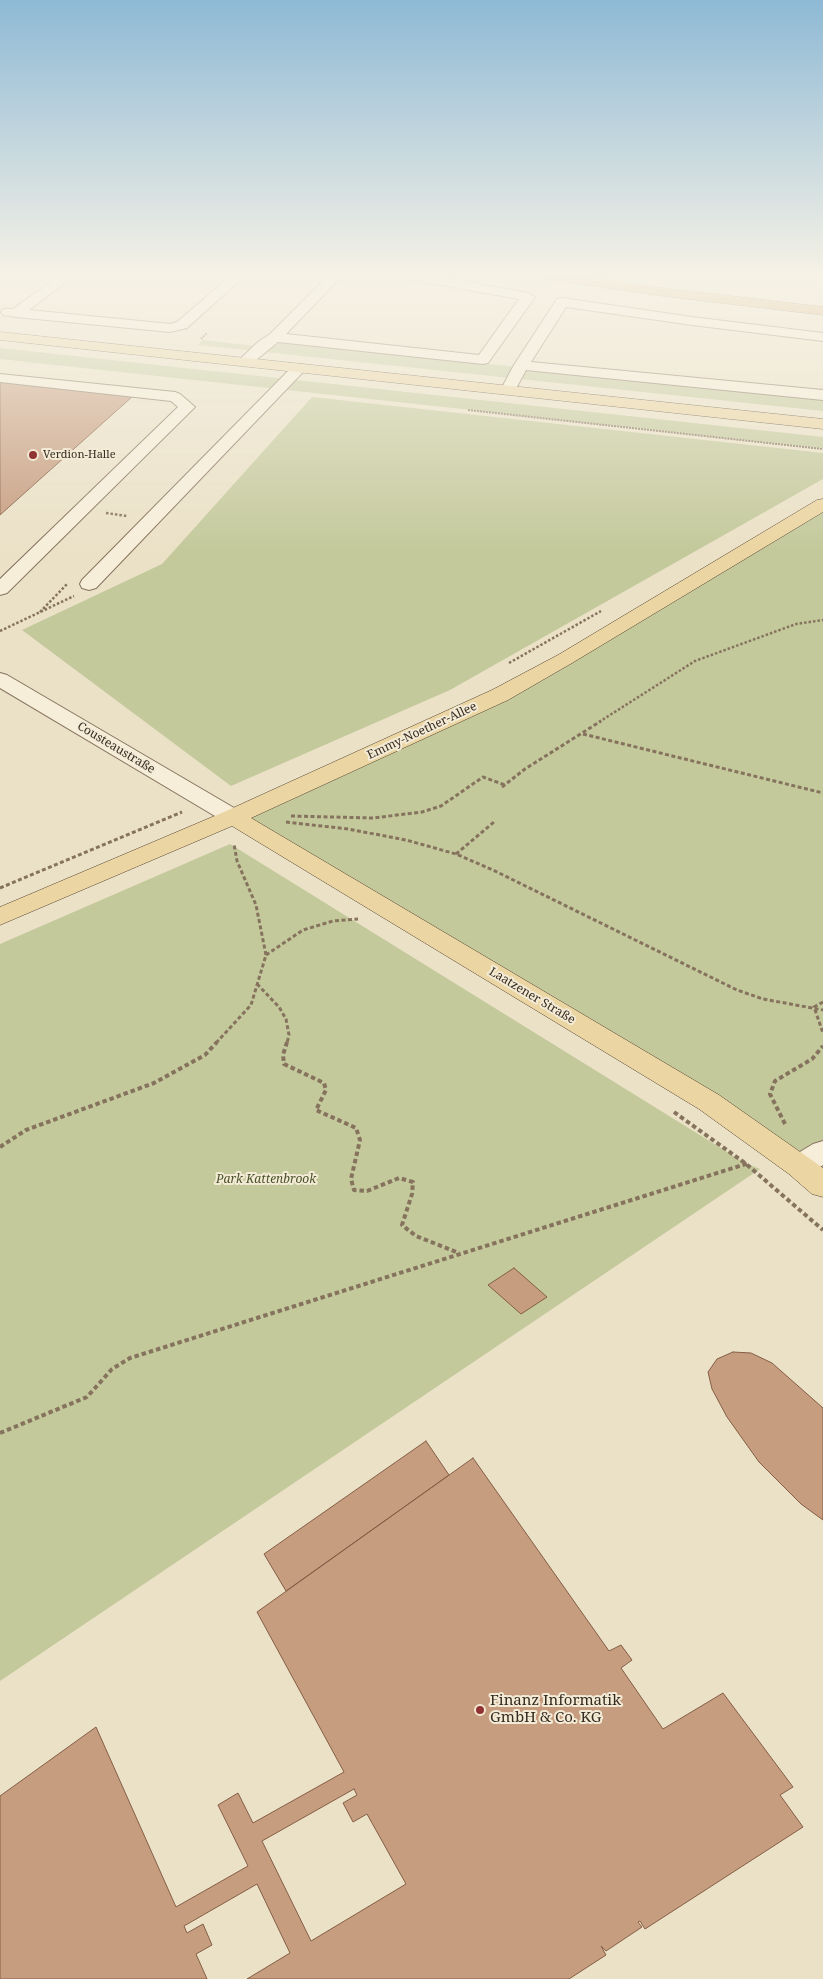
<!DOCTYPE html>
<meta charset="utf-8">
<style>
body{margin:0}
canvas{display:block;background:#ebe1c7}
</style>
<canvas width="823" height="1979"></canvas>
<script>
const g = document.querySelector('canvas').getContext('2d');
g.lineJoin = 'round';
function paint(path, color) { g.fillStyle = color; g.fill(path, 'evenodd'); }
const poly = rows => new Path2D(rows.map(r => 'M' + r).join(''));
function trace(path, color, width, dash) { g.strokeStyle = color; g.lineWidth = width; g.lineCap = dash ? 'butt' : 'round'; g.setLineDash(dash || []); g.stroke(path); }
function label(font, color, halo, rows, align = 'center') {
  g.font = font + ' "Noto Serif",serif'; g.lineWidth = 4; g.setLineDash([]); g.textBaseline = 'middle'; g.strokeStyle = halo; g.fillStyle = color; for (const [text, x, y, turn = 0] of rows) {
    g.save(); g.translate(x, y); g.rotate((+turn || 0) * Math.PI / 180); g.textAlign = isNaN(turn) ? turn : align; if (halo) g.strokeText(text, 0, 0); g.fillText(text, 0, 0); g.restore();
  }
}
const green = poly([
 [203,340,272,348,281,342,823,399,823,411,198,345],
 [0,348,823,437,823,448,0,359],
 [312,397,823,453,823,479,450,690,231,786,22,630,162,564],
 [823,504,823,1150,800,1166,233,817,428,729],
 [230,844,745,1163,760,1169,0,1681,0,944]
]);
const building = poly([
 [0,381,133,396,0,515,0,381],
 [514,1268,547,1297,521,1314,488,1285,514,1268],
 [733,1352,751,1353,772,1363,823,1408,823,1520,801,1504,759,1462,727,1417,712,1389,708,1372,717,1359,733,1352],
 [426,1441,449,1475,286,1591,264,1554,426,1441],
 [473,1458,609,1651,621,1645,632,1660,621,1668,663,1729,723,1693,793,1787,780,1795,803,1827,645,1929,640,1921,638,1922,642,1927,606,1951,601,1946,606,1955,569,1979,247,1979,290,1953,257,1884,184,1926,187,1933,203,1924,212,1945,196,1954,207,1979,0,1979,0,1796,96,1727,176,1907,248,1866,218,1805,238,1793,253,1823,344,1772,257,1612,473,1458],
 [354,1789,357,1795,343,1803,353,1822,367,1814,406,1884,311,1941,262,1841,354,1789]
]);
const pathFar3 = poly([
 [276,281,288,273],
 [201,339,207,333],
 [468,410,823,449]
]);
const pathFar2 = poly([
 [106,513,127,516],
 [40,612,67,584],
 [0,631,74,596],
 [509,663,601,611],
 [599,722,695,661,796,624,823,620]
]);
const pathFar1 = poly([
 [583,734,823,793],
 [502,787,525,769,601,721],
 [291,816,373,818,422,812,441,806,483,777,505,785],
 [286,822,348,829,406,840,456,854,495,871,737,990,763,999,823,1010],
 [456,854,494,822],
 [0,888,182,812],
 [266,955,303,930,333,921,358,919],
 [257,984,279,1007,286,1019,289,1035,287,1043],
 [823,1002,814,1007,823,1033],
 [216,1043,251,1005,266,955,256,905,237,861,234,844]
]);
const path = poly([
 [287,1042,283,1055,284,1064,324,1083,326,1090,316,1110,356,1128,360,1140,351,1179,354,1190,367,1191,399,1178,413,1182,412,1194,402,1225,416,1236,459,1253],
 [674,1112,745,1163,823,1230],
 [785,1124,770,1094,775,1081,812,1059,823,1046],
 [0,1147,26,1130,154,1083,205,1055,217,1042],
 [0,1433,87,1397,112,1369,130,1358,749,1163]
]);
const minor = poly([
 [63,273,78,273,29,310,170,324,177,322,234,273,248,273,187,328,170,332,16,317,3,315,1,312,3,309,13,309,63,273],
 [331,273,345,273,286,334,479,355,519,299,395,277,389,273,417,273,528,293,535,297,488,363,483,364,278,342,250,365,240,365,238,362,240,359,258,342,270,334,331,273],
 [562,298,692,317,823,333,823,341,692,325,566,307,531,362,823,390,823,400,526,370,513,394,503,394,500,391,514,365,557,299,562,298],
 [299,364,304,365,306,368,304,371,96,588,89,590,82,588,80,584,82,580,294,365,299,364],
 [0,374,175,392,180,394,195,407,7,593,0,595,0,579,178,407,171,401,0,382,0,374],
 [0,673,7,675,241,812,245,817,241,822,233,824,225,822,0,688,0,673],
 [823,1141,823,1165,810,1174,800,1177,790,1174,785,1166,790,1158,813,1144,823,1141]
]);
const major = poly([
 [0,332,823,419,823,429,0,340,0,332],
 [823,499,823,512,572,663,508,700,251,818,719,1095,823,1168,823,1197,812,1194,789,1174,699,1109,232,826,0,925,0,907,224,812,492,690,558,655,817,500,823,499]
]);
const highway = poly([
 [525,273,561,273,655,287,823,307,823,315,655,295,532,277,525,273]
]);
const markers = [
 [33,455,5,"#913233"],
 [480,1710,5,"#913233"]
];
const farPoinames = [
 ["Verdion-Halle",43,455]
];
const streetNames = [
 ["Emmy-Noether-Allee",422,731,-25],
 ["Cousteaustraße",116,748,31],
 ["Laatzener Straße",532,996,31]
];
const parkNames = [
 ["Park Kattenbrook",266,1180]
];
const nearPoinames = [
 ["Finanz Informatik",490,1701],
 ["GmbH & Co. KG",490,1718]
];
paint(green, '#c4c99c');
paint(building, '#c79d80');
trace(building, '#835e45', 1);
trace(minor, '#86735e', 2);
trace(major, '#544232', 1);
trace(highway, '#544232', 1);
trace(pathFar3, '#86735e', 2, [2, 1]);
trace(pathFar2, '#86735e', 2.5, [2.5, 2]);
trace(pathFar1, '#86735e', 3, [4, 2.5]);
trace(path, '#86735e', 4, [4.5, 3]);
paint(minor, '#f7eeda');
paint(major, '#ebd5a2');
paint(highway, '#d4a05f');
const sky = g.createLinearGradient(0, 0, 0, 550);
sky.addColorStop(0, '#8eb9d5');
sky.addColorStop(0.5, '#f6f2e6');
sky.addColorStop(1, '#f6f2e600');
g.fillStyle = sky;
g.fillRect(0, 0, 823, 550);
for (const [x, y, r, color] of markers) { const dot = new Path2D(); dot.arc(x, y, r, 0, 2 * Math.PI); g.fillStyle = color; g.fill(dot); trace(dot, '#f3ebd6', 2); }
label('11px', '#372b20', '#f3ebd6', farPoinames, 'left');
label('12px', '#372b20', '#f3ebd6', streetNames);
label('italic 12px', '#485228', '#f3ebd6', parkNames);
label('15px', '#372b20', '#f3ebd6', nearPoinames, 'left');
</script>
